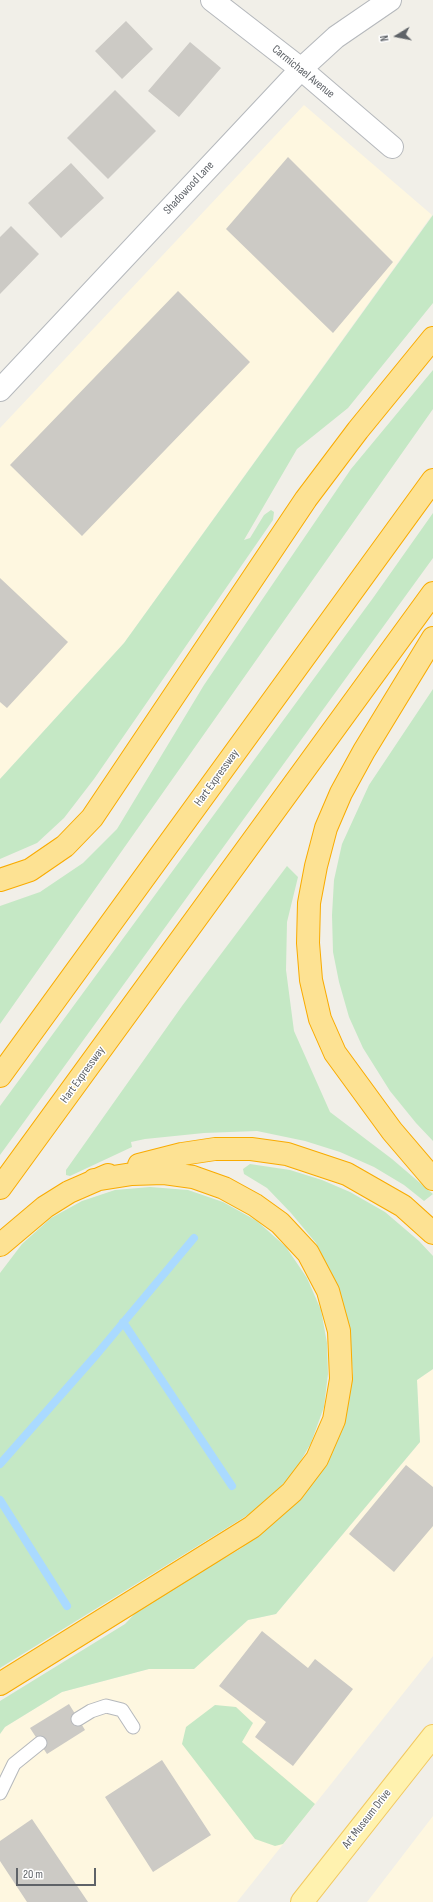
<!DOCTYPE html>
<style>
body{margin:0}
#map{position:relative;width:433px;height:1902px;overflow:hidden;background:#f1efe8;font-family:"Sofia Sans Condensed",sans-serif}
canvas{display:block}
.north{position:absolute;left:377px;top:16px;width:40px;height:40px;-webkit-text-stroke:3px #fff;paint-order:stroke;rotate:260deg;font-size:11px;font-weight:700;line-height:16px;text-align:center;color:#5f6368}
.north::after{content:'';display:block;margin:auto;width:14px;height:18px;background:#5f6368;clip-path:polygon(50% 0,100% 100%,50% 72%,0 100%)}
.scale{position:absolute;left:16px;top:1868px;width:80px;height:18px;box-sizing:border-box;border:2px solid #5f6368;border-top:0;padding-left:5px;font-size:12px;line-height:14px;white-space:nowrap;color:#5f6368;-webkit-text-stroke:3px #fff;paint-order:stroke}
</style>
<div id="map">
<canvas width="433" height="1902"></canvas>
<div class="north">N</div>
<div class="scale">20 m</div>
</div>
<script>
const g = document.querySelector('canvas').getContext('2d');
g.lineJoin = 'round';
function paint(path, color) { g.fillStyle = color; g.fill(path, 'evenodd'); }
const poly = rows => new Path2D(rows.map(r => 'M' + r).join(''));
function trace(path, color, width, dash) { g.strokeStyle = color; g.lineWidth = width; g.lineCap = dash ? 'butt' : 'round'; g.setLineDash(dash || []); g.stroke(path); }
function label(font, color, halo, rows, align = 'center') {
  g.font = font + ' "Sofia Sans Condensed",sans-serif'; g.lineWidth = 3; g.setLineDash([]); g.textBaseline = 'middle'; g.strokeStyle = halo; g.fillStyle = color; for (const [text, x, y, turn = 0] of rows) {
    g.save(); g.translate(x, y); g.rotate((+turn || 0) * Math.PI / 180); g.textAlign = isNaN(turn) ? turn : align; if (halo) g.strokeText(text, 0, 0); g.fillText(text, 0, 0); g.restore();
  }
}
const commercial = poly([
 [304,105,432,215,124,643,0,779,0,428],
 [433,1369,433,1656,237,1902,0,1902,0,1734,5,1727,62,1692,149,1669,194,1669,248,1620,276,1614,420,1442,417,1380],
 [433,1816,433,1902,367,1902]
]);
const green = poly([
 [433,215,433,303,348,408,297,449,244,540,250,538,264,515,271,510,274,512,273,520,94,779,64,818,37,843,0,859,0,779,124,643],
 [433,370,433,409,0,1024,0,906,40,892,83,863,117,829,204,685,351,469],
 [433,513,433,558,0,1155,0,1106,373,598],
 [433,689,433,1141,416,1123,390,1091,363,1048,349,1017,339,982,333,952,332,915,334,880,342,844,369,785],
 [287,866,298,877,287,922,286,970,294,1031,330,1112,392,1159,433,1194,424,1201,404,1185,374,1167,340,1152,305,1141,257,1131,204,1133,145,1139,131,1142,132,1147,70,1176,66,1175,66,1170,182,1006],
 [250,1164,290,1170,322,1180,350,1192,385,1212,419,1241,433,1256,433,1369,417,1380,420,1442,276,1614,248,1620,194,1669,149,1669,62,1692,5,1727,0,1734,0,1701,125,1624,144,1604,240,1549,279,1519,305,1493,330,1456,346,1412,353,1373,348,1324,333,1280,316,1243,291,1213,267,1188,244,1174,243,1169],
 [150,1187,188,1190,223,1202,257,1221,286,1247,307,1278,321,1310,327,1343,328,1374,324,1407,311,1443,292,1476,251,1513,0,1668,0,1273,22,1244,51,1218,82,1201,115,1190],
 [215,1705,236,1707,253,1723,242,1742,315,1804,283,1844,275,1846,255,1839,182,1744,186,1727]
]);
const stream = poly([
 [123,1322,232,1486],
 [0,1464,97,1354,194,1238],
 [0,1500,67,1606]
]);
const building = poly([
 [126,21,153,49,122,79,95,51],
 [190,42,221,68,179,117,148,91],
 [115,90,156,131,108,179,67,138],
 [288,157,393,262,333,333,226,229],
 [71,163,104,198,61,238,28,203],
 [11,226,39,254,0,294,0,237],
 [178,291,250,362,82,536,10,465],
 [0,578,68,642,7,708,0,702],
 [406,1465,433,1487,433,1526,394,1572,349,1534],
 [262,1631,308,1668,315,1659,353,1689,293,1766,255,1737,266,1722,219,1686],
 [69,1704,85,1730,47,1754,30,1728],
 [162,1760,211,1835,153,1872,105,1797],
 [32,1819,88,1902,27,1902,0,1861,0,1841]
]);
const lane = poly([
 [78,1719,91,1711,106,1706,122,1710,133,1727],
 [0,1793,14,1764,40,1743]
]);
const street = poly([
 [212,0,301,69,392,147],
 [0,390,301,69,336,37,390,0]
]);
const primary = poly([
 [302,1902,433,1736]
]);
const highway = poly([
 [433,638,364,751,341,793,326,828,316,866,309,903,308,943,311,980,320,1019,335,1053,392,1131,433,1179],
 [0,880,30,870,65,846,92,818,306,499,358,430,433,338],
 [0,1076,433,480],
 [139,1165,182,1154,215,1149,251,1149,287,1154,347,1174,403,1206,433,1233],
 [0,1188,433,593],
 [0,1245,45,1207,69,1192,108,1175],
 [0,1684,252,1527,292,1492,317,1459,334,1420,341,1379,339,1331,328,1291,308,1253,280,1223,255,1205,224,1188,193,1177,164,1173,132,1174,94,1180]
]);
const streetNames = [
 ["Carmichael Avenue",303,72,39],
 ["Shadowood Lane",189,188,-47],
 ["Hart Expressway",217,778,-54],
 ["Hart Expressway",83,1075,-54],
 ["Art Museum Drive",367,1819,-52]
];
paint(commercial, '#fef7e0');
paint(green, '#c5e8c5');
trace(stream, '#aadaff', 8);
paint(building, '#cccac5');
trace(lane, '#b5b8bc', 15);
trace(street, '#b5b8bc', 24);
trace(primary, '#f2c960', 24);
trace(highway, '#f9ab00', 24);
trace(lane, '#fff', 13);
trace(street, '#fff', 22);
trace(primary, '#fff2af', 22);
trace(highway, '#fde293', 22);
label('12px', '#5f6368', '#fff', streetNames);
</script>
